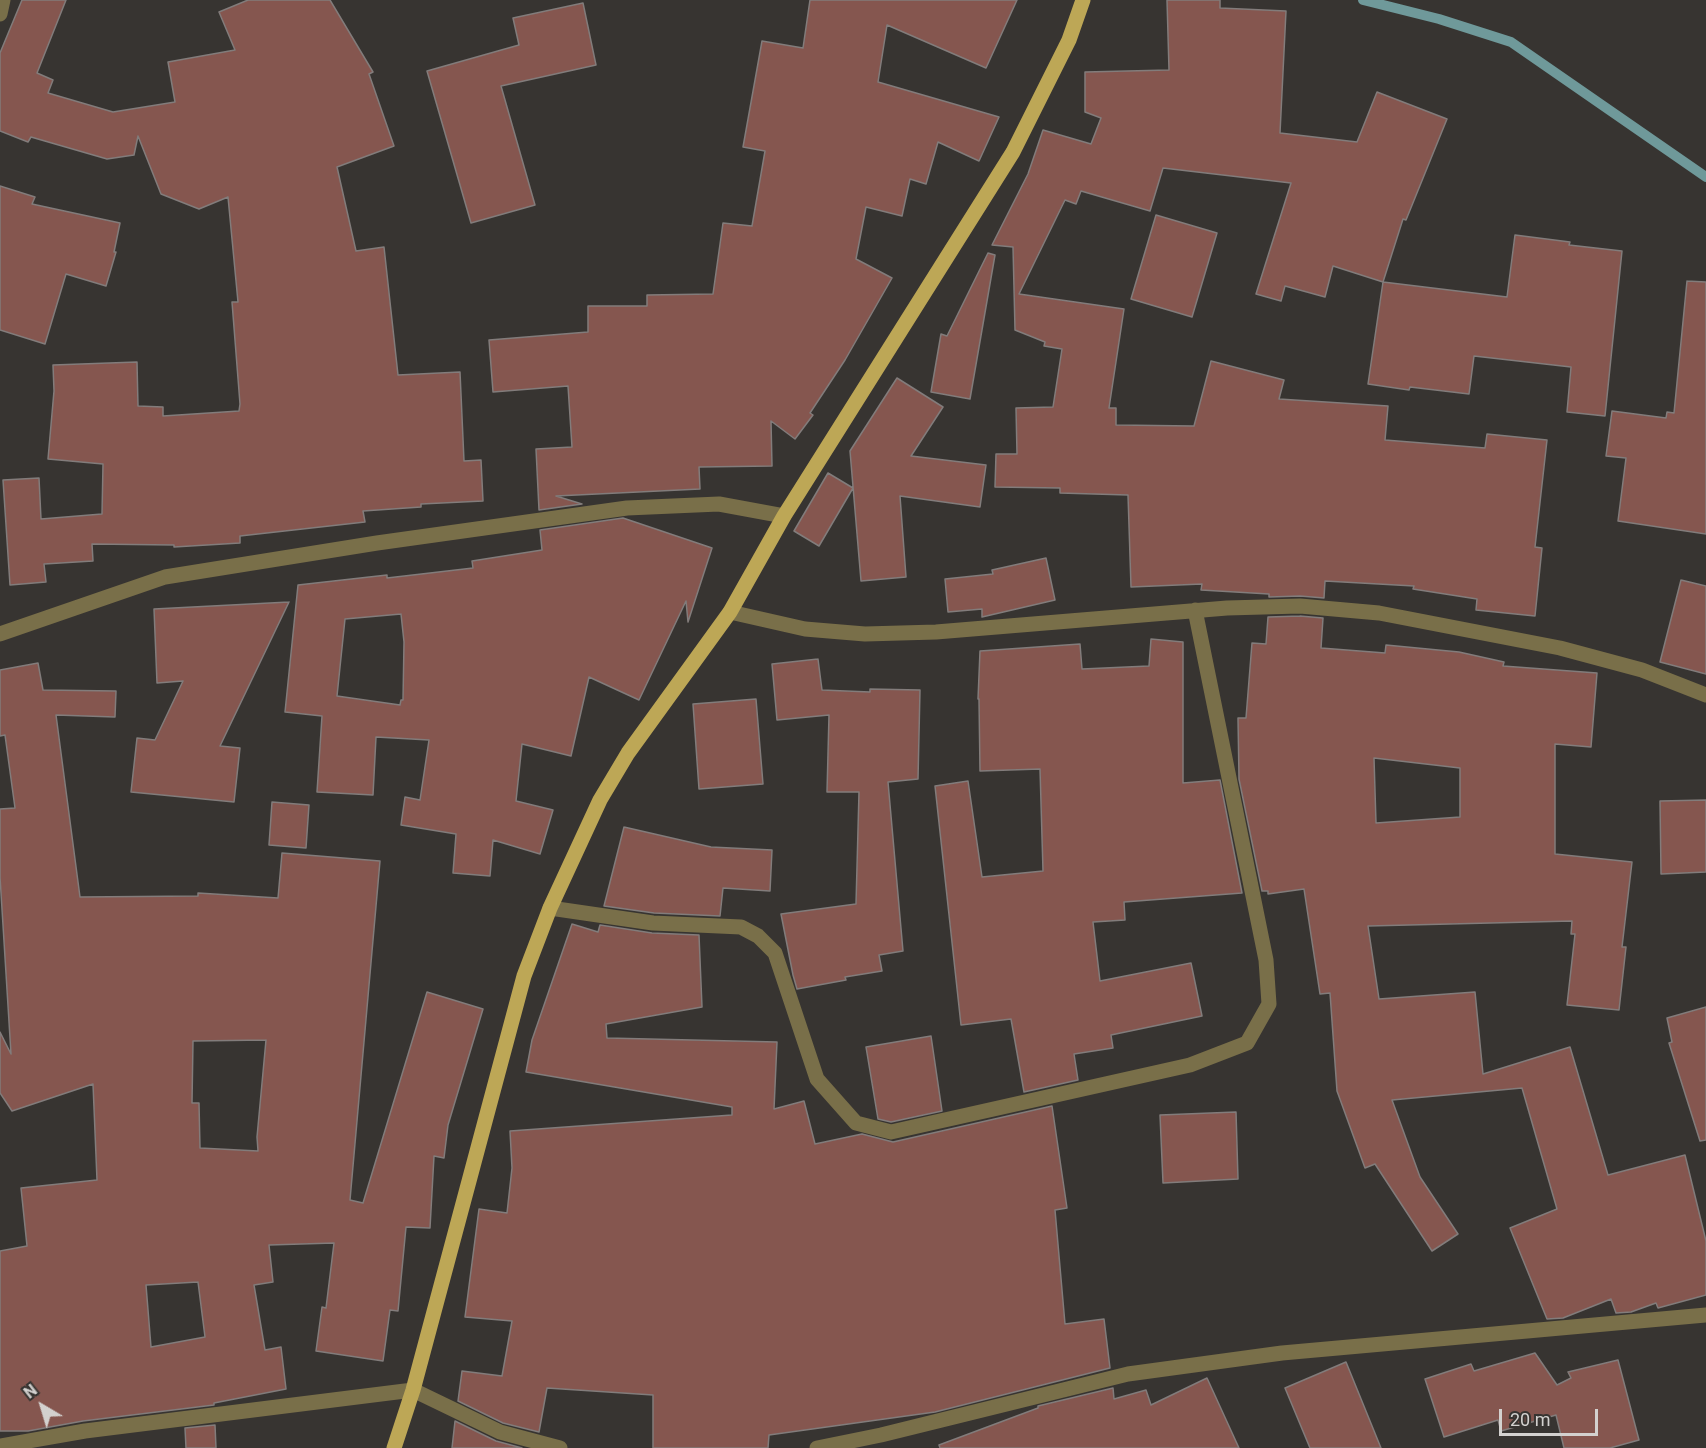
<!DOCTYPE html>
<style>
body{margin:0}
#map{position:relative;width:1706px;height:1448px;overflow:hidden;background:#373431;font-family:Roboto,sans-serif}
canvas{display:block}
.north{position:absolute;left:12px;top:1376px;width:60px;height:60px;-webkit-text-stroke:4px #373431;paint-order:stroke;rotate:322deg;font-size:16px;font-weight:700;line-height:24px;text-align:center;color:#d3d1cf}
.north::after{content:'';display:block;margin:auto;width:21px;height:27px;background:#d3d1cf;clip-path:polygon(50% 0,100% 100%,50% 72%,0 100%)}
.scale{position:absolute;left:1499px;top:1409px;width:99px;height:27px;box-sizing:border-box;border:3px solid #d3d1cf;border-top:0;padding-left:8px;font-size:18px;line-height:21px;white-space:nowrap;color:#d3d1cf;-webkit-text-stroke:4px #373431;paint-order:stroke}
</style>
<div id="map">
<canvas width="1706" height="1448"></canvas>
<div class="north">N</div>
<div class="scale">20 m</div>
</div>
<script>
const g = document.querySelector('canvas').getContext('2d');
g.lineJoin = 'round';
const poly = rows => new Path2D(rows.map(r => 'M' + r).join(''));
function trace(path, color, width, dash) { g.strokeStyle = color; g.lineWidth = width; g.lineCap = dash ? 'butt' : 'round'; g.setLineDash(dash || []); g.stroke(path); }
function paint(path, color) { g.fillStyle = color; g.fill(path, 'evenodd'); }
const stream = poly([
 [1363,0,1439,19,1511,42,1706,177]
]);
const building = poly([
 [22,0,66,0,37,73,53,80,48,93,113,112,175,102,168,62,235,50,219,12,248,0,330,0,373,72,369,74,394,146,337,167,356,251,384,247,398,375,460,372,464,461,481,460,483,501,421,504,421,507,363,511,365,522,240,536,240,543,174,547,174,545,92,544,93,561,44,564,46,582,10,585,3,480,39,478,41,519,102,514,103,464,48,459,54,391,53,365,137,362,138,406,163,407,163,416,239,411,240,404,232,302,238,302,228,197,199,209,161,194,138,136,134,155,107,159,31,137,28,142,0,131,0,53,22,0],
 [810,0,1017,0,986,68,887,25,878,82,999,117,979,161,938,142,926,184,910,179,902,216,866,207,856,259,892,278,845,360,810,413,813,415,795,439,771,421,772,466,699,467,700,489,556,496,582,504,539,510,536,449,572,447,568,386,493,392,489,340,588,332,588,306,647,306,647,295,713,294,723,223,752,226,765,151,743,147,762,41,803,48,810,0],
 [1167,0,1220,0,1220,8,1286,11,1280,133,1357,142,1377,92,1447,119,1406,220,1403,219,1383,282,1333,266,1325,297,1285,286,1281,301,1256,294,1291,183,1163,168,1150,211,1081,191,1076,204,1065,200,1019,294,1124,309,1109,408,1116,408,1116,425,1194,426,1211,361,1284,380,1279,399,1388,406,1385,440,1485,448,1487,434,1547,440,1535,547,1542,548,1535,616,1476,610,1477,599,1413,589,1414,586,1325,581,1324,598,1300,596,1269,597,1269,594,1201,590,1202,584,1131,587,1128,495,1060,493,1060,488,995,487,996,454,1017,454,1016,408,1053,407,1062,349,1044,346,1045,342,1015,330,1013,247,992,245,1028,174,1043,130,1091,144,1101,118,1085,112,1085,72,1169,70,1167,0],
 [583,3,596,65,501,86,535,205,471,223,427,71,519,45,513,18,583,3],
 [0,186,35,197,32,204,120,223,114,252,116,252,106,286,66,274,45,344,0,330,0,186],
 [1156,215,1217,233,1192,317,1131,299,1156,215],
 [1515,235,1570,242,1569,245,1622,251,1605,416,1567,412,1571,367,1474,356,1469,394,1410,387,1409,390,1368,384,1383,282,1507,297,1515,235],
 [988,253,995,255,970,399,931,392,941,334,947,336,988,253],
 [1687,281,1706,282,1706,534,1618,521,1626,458,1606,456,1612,411,1666,418,1667,412,1674,413,1687,281],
 [897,378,943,407,911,456,986,465,980,507,900,496,906,577,861,581,850,451,897,378],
 [828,473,853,488,819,546,794,531,828,473],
 [623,518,712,548,688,622,686,601,639,700,589,677,571,756,522,744,516,801,553,810,540,854,493,840,490,876,453,873,456,834,401,825,405,797,420,800,429,740,376,737,373,795,317,792,322,716,285,712,298,585,387,575,387,578,473,568,472,561,542,550,540,530,623,518],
 [401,614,404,642,403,700,401,700,400,705,337,696,345,619,401,614],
 [1046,558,1055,600,982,617,982,609,948,612,945,579,993,574,992,570,1046,558],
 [1681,580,1706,586,1706,674,1660,662,1681,580],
 [289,602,220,746,240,748,234,802,131,792,137,738,155,740,183,681,157,683,154,609,289,602],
 [1300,616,1323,618,1321,648,1385,653,1386,645,1459,652,1504,662,1503,666,1597,673,1591,747,1555,744,1555,854,1632,862,1622,947,1626,947,1619,1010,1567,1005,1575,934,1571,934,1572,921,1368,926,1379,999,1475,992,1483,1074,1570,1047,1608,1175,1685,1155,1706,1241,1706,1295,1658,1308,1656,1303,1631,1312,1616,1313,1611,1299,1563,1318,1547,1319,1510,1228,1557,1209,1522,1088,1392,1100,1420,1177,1458,1234,1432,1251,1375,1164,1365,1168,1337,1091,1330,993,1320,994,1304,889,1268,894,1268,891,1262,891,1239,779,1238,718,1246,718,1252,643,1266,644,1268,617,1300,616],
 [1374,758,1460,768,1460,817,1376,823,1374,758],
 [1151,639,1183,642,1183,783,1220,780,1242,893,1124,902,1125,920,1093,922,1100,981,1191,963,1202,1016,1111,1035,1113,1048,1074,1054,1078,1080,1024,1092,1011,1019,961,1025,935,786,968,781,982,877,1043,871,1040,769,980,771,979,699,978,699,980,651,1080,644,1082,669,1149,666,1151,639],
 [818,659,822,690,870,692,870,689,920,690,918,779,888,782,903,951,879,955,882,971,845,977,846,980,797,989,793,975,781,914,856,904,859,792,827,792,829,715,777,720,772,664,818,659],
 [38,663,43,690,116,691,115,717,56,715,80,897,198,896,198,893,278,898,282,853,380,861,350,1200,363,1203,427,992,483,1009,448,1125,444,1158,434,1156,430,1228,406,1227,398,1311,390,1310,383,1361,316,1351,322,1307,326,1308,334,1243,269,1245,273,1282,254,1285,265,1350,281,1347,286,1389,214,1403,214,1405,83,1421,28,1431,0,1431,0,1251,27,1246,21,1188,97,1180,93,1084,12,1111,0,1093,0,1032,11,1054,0,877,0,809,15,808,5,735,0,736,0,670,38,663],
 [266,1040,257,1137,258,1151,200,1148,199,1103,192,1103,193,1041,266,1040],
 [198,1282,205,1337,151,1347,146,1285,198,1282],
 [756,699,763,784,699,789,693,704,756,699],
 [1706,800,1706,872,1661,874,1660,801,1706,800],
 [272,802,309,805,306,848,269,845,272,802],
 [624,827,711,847,772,850,770,891,723,888,720,916,654,913,604,906,624,827],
 [572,924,598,932,600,925,652,933,699,935,702,1007,606,1024,607,1038,777,1042,774,1109,804,1101,815,1144,862,1134,893,1142,1052,1106,1067,1208,1055,1210,1065,1324,1104,1319,1110,1368,935,1412,769,1435,768,1448,653,1448,653,1395,547,1388,539,1432,503,1423,458,1401,462,1371,502,1376,512,1321,465,1317,479,1209,507,1213,512,1168,510,1131,732,1115,732,1107,526,1072,532,1040,572,924],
 [1706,1007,1706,1140,1700,1141,1669,1043,1672,1042,1667,1018,1706,1007],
 [931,1036,942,1111,891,1122,878,1119,866,1047,931,1036],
 [1236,1112,1238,1179,1163,1183,1160,1115,1236,1112],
 [1535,1353,1557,1385,1571,1378,1568,1372,1618,1360,1639,1440,1610,1448,1564,1448,1556,1415,1501,1431,1498,1420,1444,1437,1425,1379,1471,1364,1474,1371,1535,1353],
 [1346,1362,1381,1448,1310,1448,1285,1388,1346,1362],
 [1207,1378,1239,1448,940,1448,939,1445,1038,1408,1038,1406,1113,1388,1114,1399,1146,1390,1151,1405,1207,1378],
 [455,1421,496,1441,522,1448,452,1448,455,1421],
 [215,1425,216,1448,186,1448,185,1428,215,1425]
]);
const minor = poly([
 [0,14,3,0],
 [730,612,805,629,865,634,936,632,1227,608,1300,606,1379,613,1560,648,1642,670,1706,695],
 [0,634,165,577,377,543,627,508,719,504,784,516],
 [550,908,653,923,741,927,758,936,775,953,817,1079,856,1123,891,1132,1190,1065,1247,1043,1269,1004,1266,960,1195,610],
 [0,1446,85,1431,413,1390,500,1432,560,1448],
 [817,1448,881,1435,1128,1374,1282,1353,1706,1315]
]);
const major = poly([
 [394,1448,413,1390,524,976,550,908,600,800,628,753,730,612,784,516,1013,152,1069,40,1083,0]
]);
trace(stream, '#6f999a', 10);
paint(building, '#85564f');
trace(building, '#827c7b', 1.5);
trace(minor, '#796f49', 15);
trace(major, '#bda756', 15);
</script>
